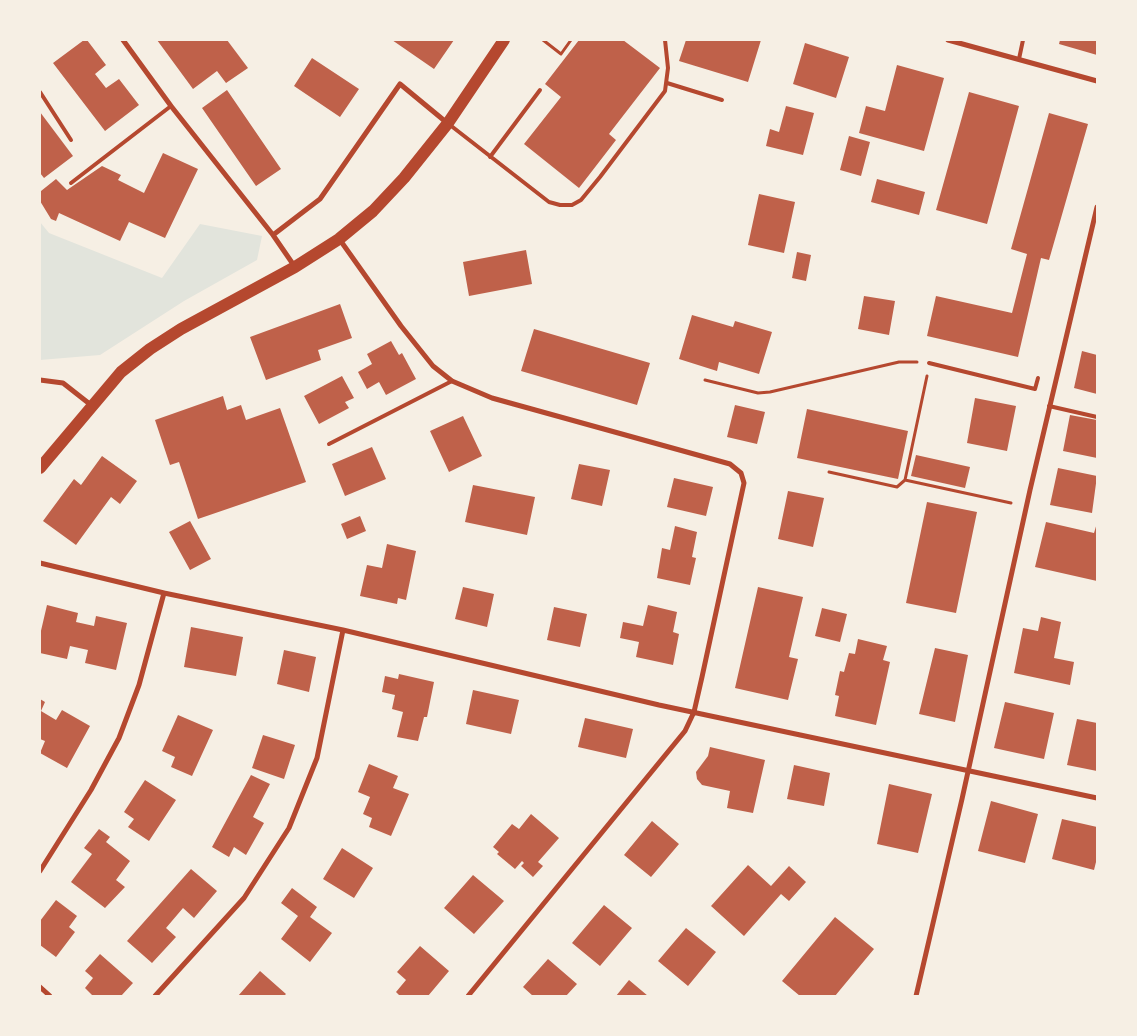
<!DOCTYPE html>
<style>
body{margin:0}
#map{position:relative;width:1137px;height:1036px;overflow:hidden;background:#f6efe4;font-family:Inter,sans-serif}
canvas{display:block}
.frame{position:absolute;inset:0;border:41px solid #f6efe4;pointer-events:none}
</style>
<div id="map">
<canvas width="1137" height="1036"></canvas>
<div class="frame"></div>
</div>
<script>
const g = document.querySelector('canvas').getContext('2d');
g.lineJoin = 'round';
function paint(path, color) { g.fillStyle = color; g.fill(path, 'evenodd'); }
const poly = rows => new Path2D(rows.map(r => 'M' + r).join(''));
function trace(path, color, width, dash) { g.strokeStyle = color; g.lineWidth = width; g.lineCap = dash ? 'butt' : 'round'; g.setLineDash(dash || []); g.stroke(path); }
const green = poly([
 [40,222,49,233,162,278,200,224,262,236,257,260,184,301,100,355,40,360]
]);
const building = poly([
 [84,40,87,40,106,65,95,74,106,88,119,79,139,105,105,131,53,63],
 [157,40,227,40,248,68,226,83,217,71,193,89],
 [392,40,454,40,434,69],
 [579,40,623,40,660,68,609,134,616,140,579,188,524,144,561,97,545,84],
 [686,40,761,40,748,82,679,61],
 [1060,40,1097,40,1097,55,1059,44],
 [805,43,849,57,836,98,793,84],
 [312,58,359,89,340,117,294,86],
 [897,65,944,78,924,151,859,133,866,106,885,111],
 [227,90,281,169,256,186,202,108],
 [969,92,1019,106,987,224,936,210],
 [786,106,814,113,803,155,766,146,770,129,779,132],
 [40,112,73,156,44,178,40,173],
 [1049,113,1088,124,1049,260,1041,258,1018,357,927,336,936,296,1012,313,1027,254,1011,249],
 [849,136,870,142,861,176,840,170],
 [163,153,198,169,165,238,129,222,120,241,59,213,56,221,51,219,40,201,41,191,56,179,67,190,102,166,121,175,118,180,144,193],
 [877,179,925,192,919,215,871,202],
 [759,194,795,202,784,253,748,245],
 [526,250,532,284,469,296,463,262],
 [797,252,811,255,806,281,792,278],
 [864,296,895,301,889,335,858,329],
 [340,304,352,338,318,350,321,360,266,380,250,337],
 [692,315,733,327,735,321,772,332,759,374,719,362,717,371,679,359],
 [534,329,650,363,637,405,521,371],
 [391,341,399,355,402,353,416,379,386,395,379,382,367,389,358,372,372,364,367,354],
 [1082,351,1097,355,1097,394,1074,388],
 [342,376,354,398,345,402,349,408,319,424,304,396],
 [223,396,227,410,241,405,246,420,280,408,306,482,198,519,179,462,170,465,155,420],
 [975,398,1016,406,1007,451,967,443],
 [735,405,765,412,757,444,727,437],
 [807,409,908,431,898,479,797,458],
 [1070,415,1097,420,1097,458,1063,451],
 [463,416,482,456,449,472,430,431],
 [372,447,386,479,345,496,332,464],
 [916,455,970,467,965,488,911,476],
 [102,456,137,481,120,504,111,497,76,545,43,521,74,479,81,485],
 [579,464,610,470,602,506,571,499],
 [1058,468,1097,476,1092,513,1050,505],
 [674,478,713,487,706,516,667,507],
 [473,485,535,497,527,535,465,522],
 [788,491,824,498,813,547,778,539],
 [927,502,977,512,956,613,906,603],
 [360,516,366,531,347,539,341,524],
 [190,521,211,559,190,570,169,532],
 [1046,522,1094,533,1097,523,1097,581,1035,567],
 [675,526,697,532,692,557,696,558,690,585,657,578,662,548,670,550],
 [387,544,416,551,406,600,398,598,397,604,360,596,367,565,382,568],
 [463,587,494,594,487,627,455,619],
 [758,587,803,597,789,657,798,659,788,700,735,688],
 [47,605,78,613,76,622,94,626,96,616,127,623,116,670,85,663,88,650,70,646,67,659,40,653,40,635],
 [648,605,677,612,673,632,679,634,673,665,636,657,639,642,620,638,623,622,643,626],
 [554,607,587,614,580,647,547,640],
 [822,608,847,614,840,642,815,636],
 [1041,617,1061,622,1054,658,1074,662,1070,685,1014,673,1023,628,1038,631],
 [191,627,243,637,236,676,184,667],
 [858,639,887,646,883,660,890,662,876,725,835,716,839,696,835,695,840,671,844,672,849,653,855,654],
 [935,648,968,655,955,722,919,714],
 [284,650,316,657,309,692,277,684],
 [399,674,434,682,427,717,424,717,418,741,397,737,403,712,392,709,395,695,382,692,385,676,398,679],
 [473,690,519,700,511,734,466,724],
 [40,699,45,702,41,711,56,720,62,710,90,726,67,768,40,753,45,741,40,739],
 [1005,702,1054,713,1044,759,994,748],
 [178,715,213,730,192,776,171,767,175,757,162,751],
 [585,718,633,729,626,758,578,747],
 [1077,719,1097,723,1097,771,1067,765],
 [263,735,295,745,284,779,252,768],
 [710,747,765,760,753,813,727,808,730,791,702,785,697,779,696,772,708,756],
 [369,764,398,776,393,788,409,794,391,836,369,827,372,818,363,814,370,797,358,792],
 [794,765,830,773,824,806,787,799],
 [251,775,270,784,253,817,264,823,246,855,234,847,229,857,212,847],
 [145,780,176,800,149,841,128,827,134,819,124,812],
 [889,784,932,794,918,853,877,844],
 [991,801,1038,814,1025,863,978,851],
 [531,814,559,838,538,862,543,866,533,877,521,866,524,863,522,861,515,869,497,854,499,852,493,847,512,824,519,829],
 [1062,819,1097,827,1097,858,1094,870,1052,859],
 [652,821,679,844,651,877,624,855],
 [99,829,110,837,106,842,130,861,116,880,125,887,105,908,71,882,92,854,84,848],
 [342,848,373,868,354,898,323,879],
 [748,865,771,886,789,866,806,882,789,901,781,894,744,936,711,906],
 [191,869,217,891,194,918,183,908,166,928,176,937,152,963,127,941],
 [473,875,504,901,474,934,444,908],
 [292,888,317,907,310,917,332,933,310,962,281,939,298,916,281,903],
 [56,900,77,916,69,927,75,932,56,957,40,945,40,921],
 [604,905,632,928,600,966,572,943],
 [835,917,874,949,835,996,800,996,782,981],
 [686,928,716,952,688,986,658,961],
 [420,946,449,971,428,996,400,996,396,992,406,980,397,972],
 [100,954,133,983,121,996,93,996,85,988,93,978,85,971],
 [548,959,577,984,566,996,533,996,523,987],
 [260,971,286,994,284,996,238,996],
 [629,980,648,996,616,996]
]);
const path = poly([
 [543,40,561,54,571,40],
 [705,380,758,393,770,392,899,362,917,362],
 [829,472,897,487,905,480,1011,503],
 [905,480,927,376]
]);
const service = poly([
 [1019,59,1023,40],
 [667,83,722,100],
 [40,92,71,140],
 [450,125,549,202,560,205,572,205,581,200,600,177,665,91,668,68,665,40],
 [490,157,540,90],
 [71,183,171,106],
 [929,363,1035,389,1038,378],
 [1049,406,1097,417],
 [329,444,452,381]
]);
const minor = poly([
 [123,40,171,106,273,235,295,267],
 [948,40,1097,81],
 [273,235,320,199,400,84,446,122],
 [340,240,401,326,433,366,452,381,492,398,730,464,741,473,744,483,702,677,694,712,685,731,468,996],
 [40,380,63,383,91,405],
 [40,563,164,593,343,630,659,705,1097,798],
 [40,871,91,790,119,738,139,685,164,593],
 [40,987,50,996],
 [155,996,244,898,289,828,317,758,343,630],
 [916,996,962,799,1030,490,1097,207]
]);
const primary = poly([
 [40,468,121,372,150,349,181,329,295,267,339,239,373,211,404,178,448,123,504,40]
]);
paint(green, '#e2e4dc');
paint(building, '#bf614a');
trace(path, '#b5482f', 3);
trace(service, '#b5482f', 4);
trace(minor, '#b5482f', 5);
trace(primary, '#b5482f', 12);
</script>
